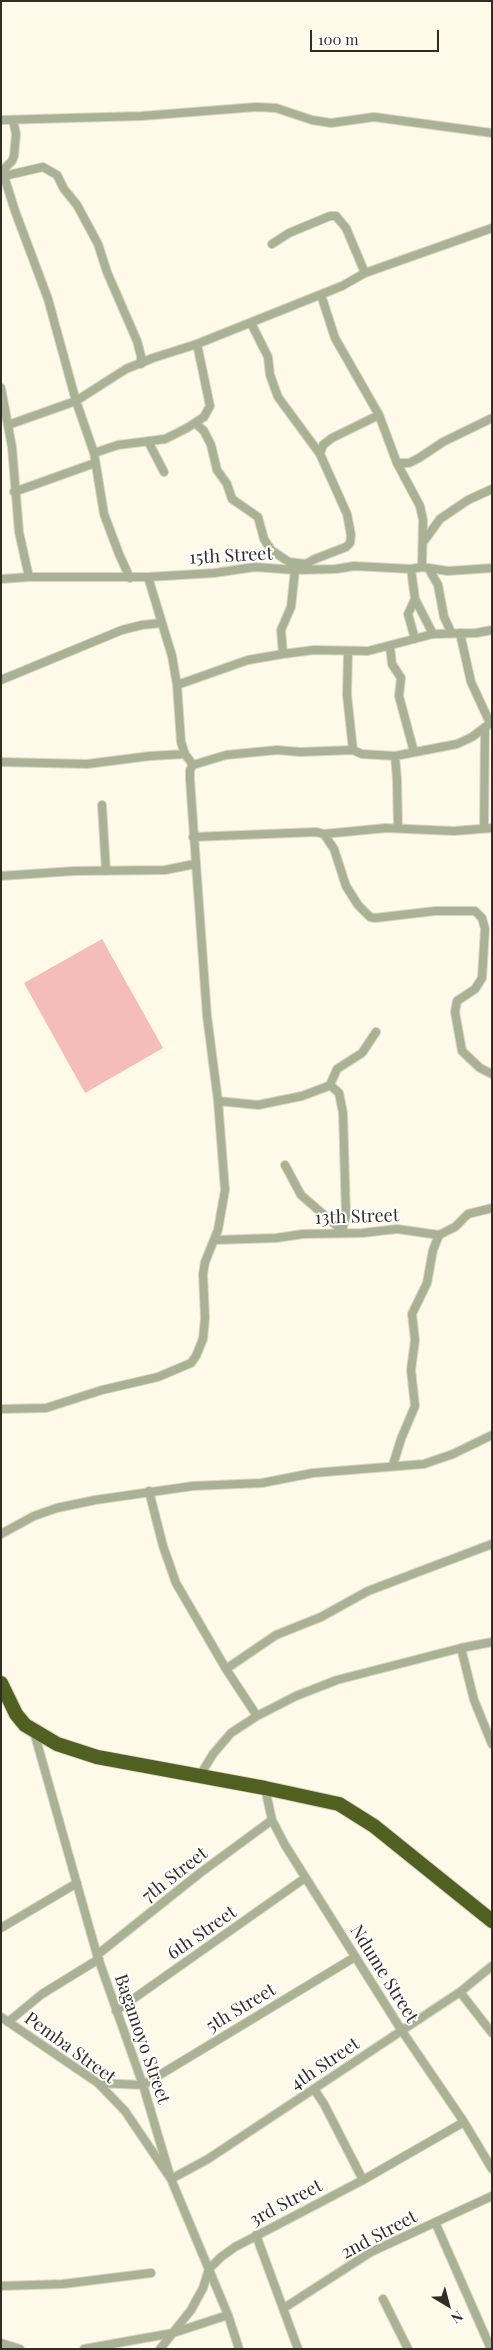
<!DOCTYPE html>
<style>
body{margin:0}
#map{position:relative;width:493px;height:2350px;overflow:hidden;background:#fff9e9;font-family:"Playfair Display",serif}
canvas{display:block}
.frame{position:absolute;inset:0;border:2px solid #302d27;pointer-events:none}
.north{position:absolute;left:423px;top:2280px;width:50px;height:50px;-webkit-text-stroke:4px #fff;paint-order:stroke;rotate:143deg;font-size:14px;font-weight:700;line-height:20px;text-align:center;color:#302d27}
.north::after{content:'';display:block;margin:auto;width:18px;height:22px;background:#302d27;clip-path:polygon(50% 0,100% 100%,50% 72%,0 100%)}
.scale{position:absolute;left:310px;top:30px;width:129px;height:22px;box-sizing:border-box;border:2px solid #302d27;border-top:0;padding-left:6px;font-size:15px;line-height:18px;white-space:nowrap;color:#302d27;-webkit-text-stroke:4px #fff;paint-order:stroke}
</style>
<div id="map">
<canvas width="493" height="2350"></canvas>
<div class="frame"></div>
<div class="north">N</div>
<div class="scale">100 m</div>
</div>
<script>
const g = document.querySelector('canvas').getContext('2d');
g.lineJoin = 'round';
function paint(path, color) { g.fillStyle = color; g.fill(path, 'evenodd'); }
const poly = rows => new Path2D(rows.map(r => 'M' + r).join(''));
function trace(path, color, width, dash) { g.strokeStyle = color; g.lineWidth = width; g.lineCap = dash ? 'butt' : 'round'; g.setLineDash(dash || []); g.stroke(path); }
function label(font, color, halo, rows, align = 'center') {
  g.font = font + ' "Playfair Display",serif'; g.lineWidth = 4; g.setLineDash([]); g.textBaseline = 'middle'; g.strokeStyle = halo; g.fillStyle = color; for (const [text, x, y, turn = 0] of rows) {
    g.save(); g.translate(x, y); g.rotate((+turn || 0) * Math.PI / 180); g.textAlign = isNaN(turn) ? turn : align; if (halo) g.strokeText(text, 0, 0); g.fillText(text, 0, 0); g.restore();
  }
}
const green = poly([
 [102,939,163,1048,85,1093,24,983]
]);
const street = poly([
 [1,120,142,116,256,107,276,108,312,120,331,123,374,117,492,133],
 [13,120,16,134,14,156,12,161,5,168,4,176,15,211,48,299,76,401,94,453,104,514,119,554,130,578],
 [4,176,43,167,57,175,64,189,77,205,98,244,107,272,137,341,141,356,141,364],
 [272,244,289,233,330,216,336,216,346,228,365,273],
 [321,295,335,338,379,415,397,463,420,506,423,520,422,567],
 [251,323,268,357,270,375,278,397,320,454],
 [1,388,12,447,19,532,29,577],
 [195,423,204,431,211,445,217,470,227,484,232,499,258,517,264,539,271,550,289,562,306,564],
 [8,425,76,401,126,369,153,358,197,344,342,286,365,273,492,228],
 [148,441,164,472],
 [94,453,118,445,165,439,187,428,204,417,210,406,197,344],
 [397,463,409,463,419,458,443,442,492,418],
 [14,492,95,463],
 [424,541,440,519,468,500,492,489],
 [411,569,415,599,408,614,415,639],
 [429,569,438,585,444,617,451,632],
 [148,577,172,656,177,685,181,742,185,754,193,765],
 [1,579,29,577,148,577,214,573,255,567,295,570,336,569,354,566,411,569,422,567,448,571,492,568],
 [415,599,433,634],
 [460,633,471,682,490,723],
 [390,647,392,664,401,678,399,696,414,752],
 [348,651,347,695,353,750],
 [283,654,281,630,291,607,295,570,315,559,346,547,350,543,351,535,347,514,320,454,323,445,332,438,379,415],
 [1,680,122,630,142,625,161,623],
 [177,685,248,660,283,654,314,650,368,651,433,634,476,633,492,630],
 [395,756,397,779,398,828],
 [1,762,87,764,150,756,185,754],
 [102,805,106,871],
 [484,828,485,727],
 [324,834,386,828,454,831,492,828],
 [193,837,316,832,324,834,334,849,346,886,358,905,370,917,375,918,435,911,475,911,482,918,485,929,482,978,475,989,457,1001,455,1012,462,1051,480,1068,492,1074],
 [1,876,74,871,165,870,195,864],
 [330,1085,339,1093,343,1113,346,1215,342,1231],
 [218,1101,258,1105,302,1096,326,1087,330,1085,337,1069,362,1053,376,1032],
 [285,1165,301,1195,345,1233],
 [215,1240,276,1238,303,1234,362,1233,397,1229,439,1235,455,1227,468,1214,492,1208],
 [1,1409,46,1408,102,1390,158,1377,191,1363,196,1356,203,1339,205,1318,203,1274,205,1262,218,1230,225,1190,218,1101,207,1016,190,780,190,770,193,765,226,755,277,750,300,752,353,750,362,754,395,756,457,744,472,737,492,722],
 [393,1465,401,1439,415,1406,411,1370,415,1340,412,1314,427,1283,433,1250,439,1235],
 [149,1491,163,1546,176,1583,226,1669,257,1716],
 [1,1534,34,1516,57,1508,95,1500,193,1486,262,1483,313,1473,424,1464,453,1454,492,1435],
 [461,1648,474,1700,492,1744],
 [226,1669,276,1635,321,1617,368,1591,492,1544],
 [34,1732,97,1955,143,2085,171,2179,228,2315,239,2349],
 [199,1777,213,1754,231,1733,257,1716,296,1696,337,1680,461,1648,492,1642],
 [265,1788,272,1820,285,1845,402,2031,464,2122,492,2169],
 [1,1928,77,1883],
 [97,1955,200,1873,272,1820],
 [460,1992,492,2033],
 [116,2011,305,1878],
 [1,2017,98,2083,125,2111,171,2179,208,2159,460,1992,492,1966],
 [8,2022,42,1994,99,1959],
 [98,2083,143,2085,355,1957],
 [314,2089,324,2104,363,2180],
 [435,2222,491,2349],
 [256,2235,298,2349],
 [1,2286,63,2284,151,2273],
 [383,2299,408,2349],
 [284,2308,371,2252,492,2196],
 [1,2343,20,2349],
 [84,2349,173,2333,228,2315],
 [160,2349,191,2310,203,2288,209,2269,221,2257,235,2247,363,2180,464,2122]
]);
const highway = poly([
 [1,1683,16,1714,25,1725,57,1744,97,1757,265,1788,339,1804,374,1826,492,1921]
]);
const streetNames = [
 ["15th Street",231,556,-3],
 ["13th Street",357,1217,-2],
 ["7th Street",175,1875,-38],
 ["6th Street",202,1933,-35],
 ["Ndume Street",384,1974,58],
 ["5th Street",241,2008,-31],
 ["Bagamoyo Street",142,2039,71],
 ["Pemba Street",70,2048,36],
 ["4th Street",325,2064,-34],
 ["3rd Street",286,2203,-28],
 ["2nd Street",379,2235,-28]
];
paint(green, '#f5bdb7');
trace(street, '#dad4c6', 10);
trace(highway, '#dad4c6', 16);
trace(street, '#a9b295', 8);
trace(highway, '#506020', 14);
label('18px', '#302d27', '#fff', streetNames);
</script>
